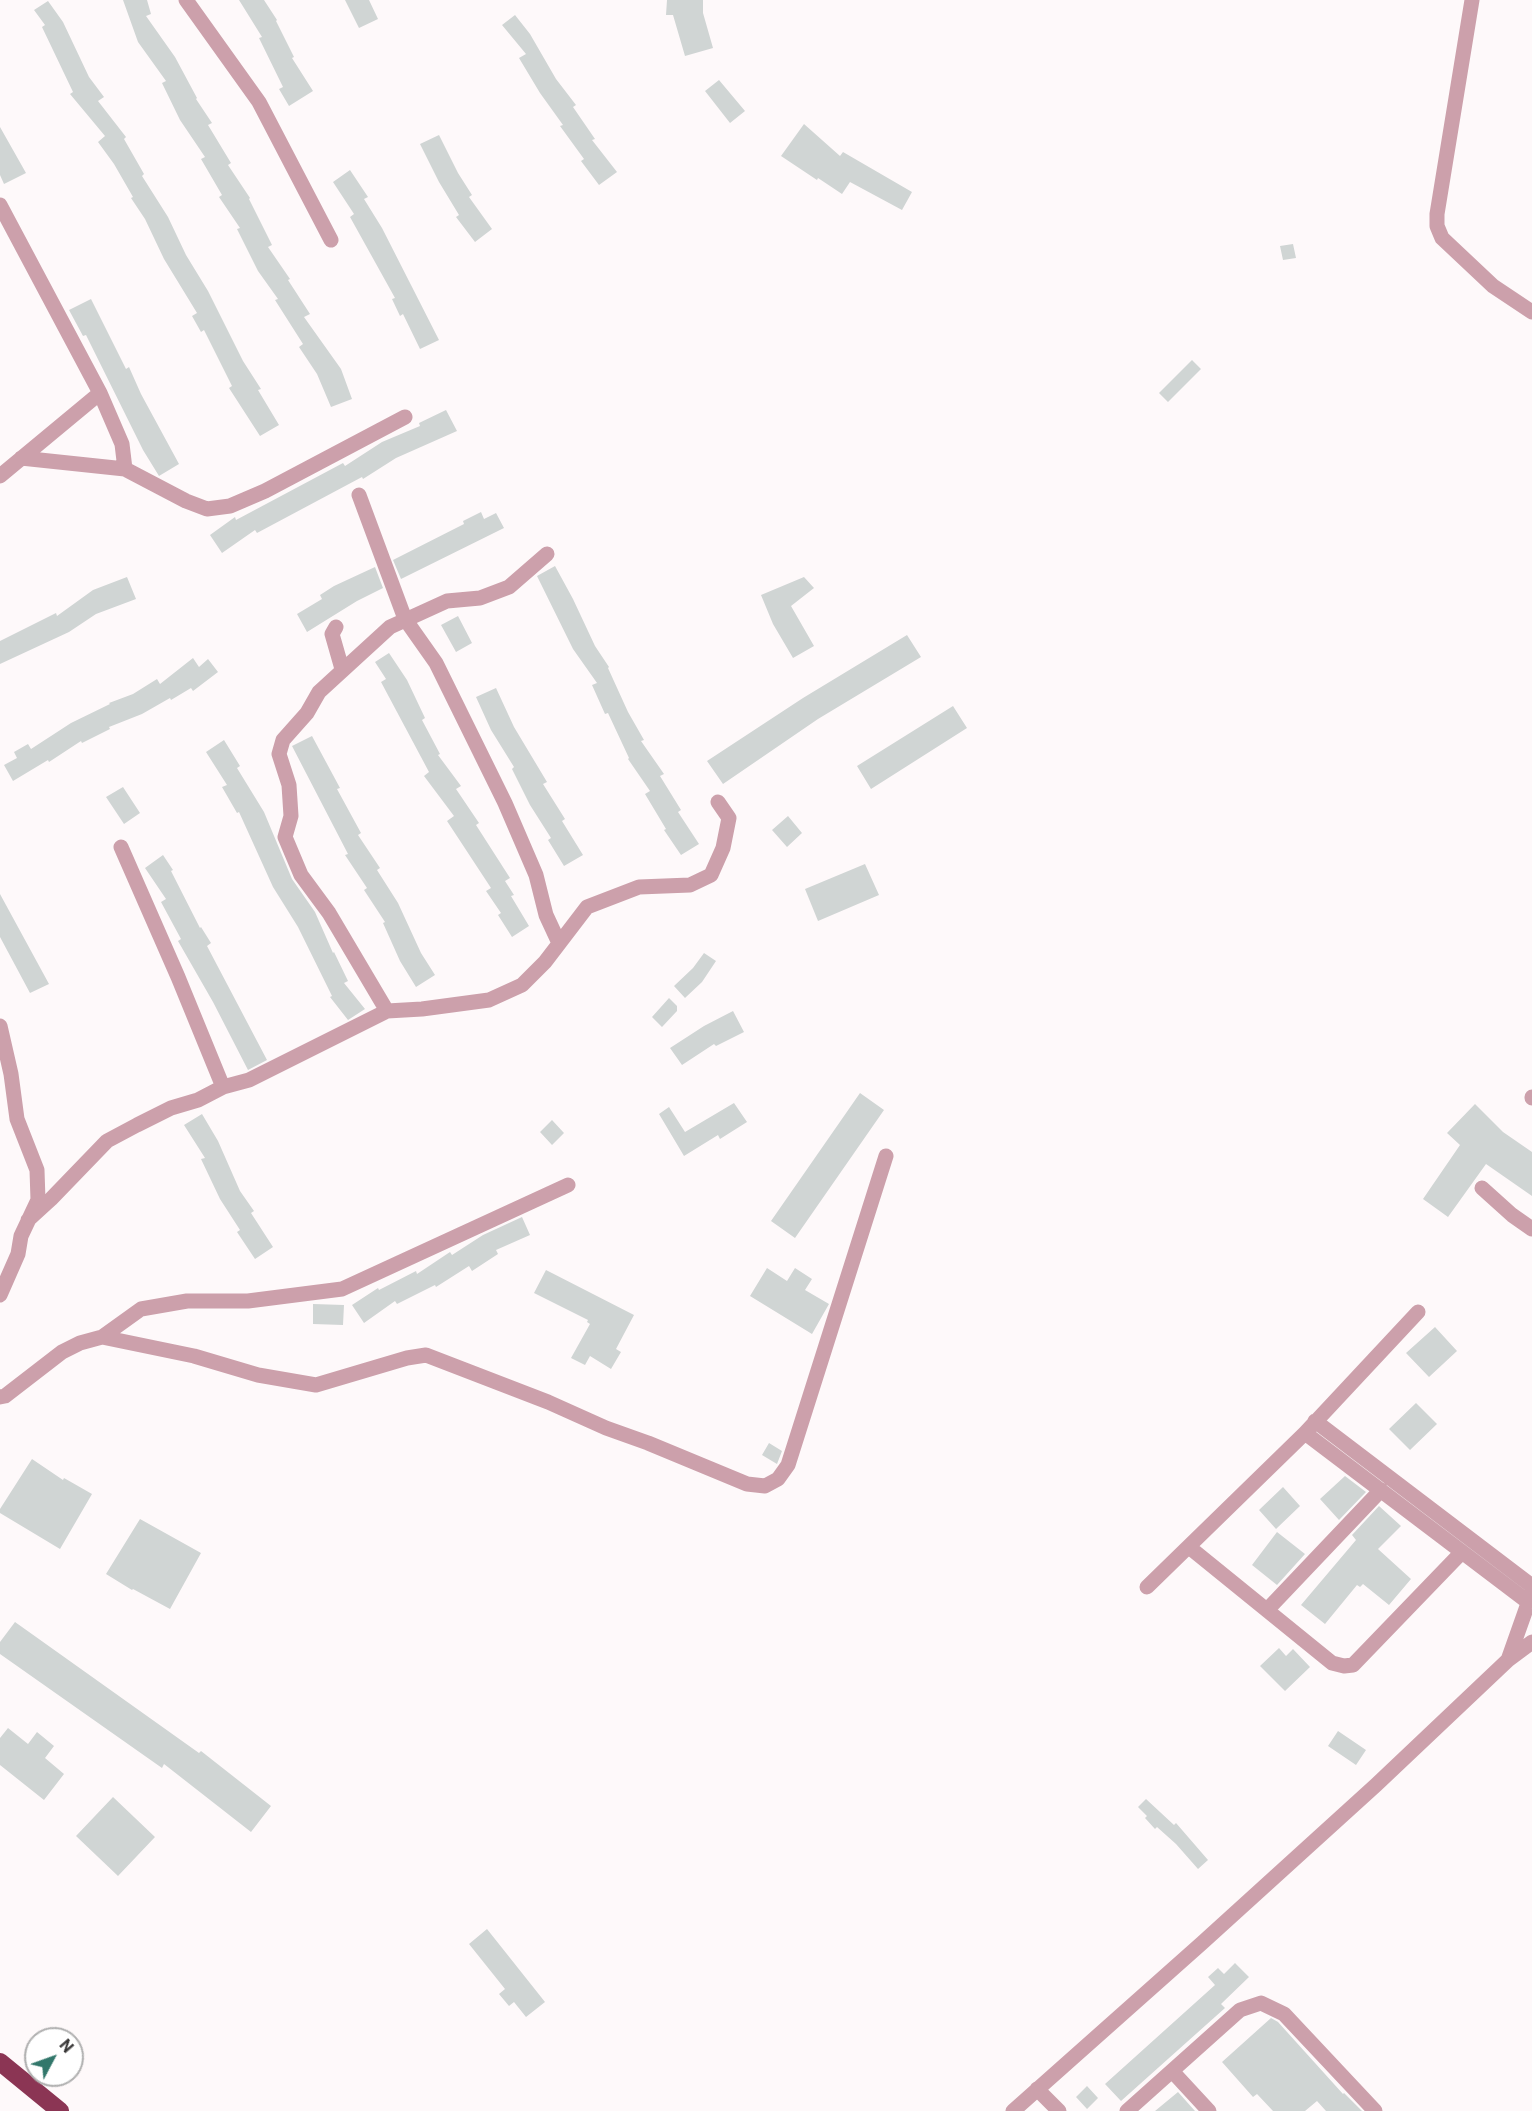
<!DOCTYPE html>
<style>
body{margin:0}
#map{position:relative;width:1532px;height:2111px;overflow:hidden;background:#fef9fa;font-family:Roboto,sans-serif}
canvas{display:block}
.north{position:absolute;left:24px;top:2027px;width:60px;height:60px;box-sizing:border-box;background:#fff;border:2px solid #afafaf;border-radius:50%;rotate:49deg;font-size:16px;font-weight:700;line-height:24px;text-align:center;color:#373636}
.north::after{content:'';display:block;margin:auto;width:21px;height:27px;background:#32776b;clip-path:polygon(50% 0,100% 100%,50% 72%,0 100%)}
</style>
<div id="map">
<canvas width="1532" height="2111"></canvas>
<div class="north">N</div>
</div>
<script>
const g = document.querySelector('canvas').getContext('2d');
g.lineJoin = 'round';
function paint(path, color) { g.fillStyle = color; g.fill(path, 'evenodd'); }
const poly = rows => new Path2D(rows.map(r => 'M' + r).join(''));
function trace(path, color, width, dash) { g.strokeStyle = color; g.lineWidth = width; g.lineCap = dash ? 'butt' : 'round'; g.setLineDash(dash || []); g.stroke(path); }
const building = poly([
 [123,0,147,0,151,14,146,16,175,57,197,98,196,99,212,123,208,125,231,163,228,165,250,198,249,199,272,245,268,247,290,279,288,280,310,314,304,317,341,369,352,399,331,407,317,374,299,347,303,344,275,300,278,299,258,271,237,229,240,228,219,197,222,195,201,159,205,157,180,120,162,83,166,81,138,42],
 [239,0,264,0,277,20,276,21,294,57,292,58,313,91,289,106,279,89,283,87,259,38,262,37],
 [345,0,369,0,378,19,359,28],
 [667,0,703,0,703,13,713,48,685,56,673,15,666,15],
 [48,1,63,22,89,77,104,97,98,101,126,137,124,139,144,174,142,176,168,217,186,255,208,291,243,361,261,389,258,390,279,425,260,436,229,388,232,386,204,330,201,332,192,316,197,313,164,259,145,219,131,198,133,197,114,164,98,142,105,136,70,94,73,92,42,27,45,25,34,10],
 [515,15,530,34,556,79,576,105,573,107,595,139,592,140,617,172,599,185,581,161,584,159,560,126,563,125,540,93,519,58,526,54,502,25],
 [719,80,745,111,730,123,705,91],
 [804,124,840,156,843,152,912,192,902,210,850,182,842,194,818,178,817,180,781,156],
 [0,127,26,173,4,184,0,175],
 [439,135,458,173,472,195,469,197,492,229,475,242,456,217,459,215,439,182,420,144],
 [350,170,368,197,364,199,382,228,439,340,420,349,403,314,400,316,392,299,395,298,350,217,354,214,333,182],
 [1293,244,1296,258,1283,260,1280,246],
 [91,299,126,369,129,367,141,394,179,464,159,476,143,450,86,335,83,336,69,310],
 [1192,360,1201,369,1168,402,1159,393],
 [446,410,457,431,396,458,363,479,362,477,257,533,255,530,222,553,210,535,235,517,236,520,343,463,345,466,382,442,420,426,419,423],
 [481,512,484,519,496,513,504,528,401,579,393,560,464,524,463,521],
 [555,566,573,599,595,646,609,667,608,668,628,712,644,740,641,741,664,774,660,776,681,810,678,812,699,844,681,855,664,830,666,829,645,794,650,791,628,759,629,758,608,713,605,714,592,685,597,683,573,649,537,576],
 [375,567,383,588,357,601,307,632,297,614,322,599,320,595,334,586],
 [127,577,136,599,96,614,69,632,0,664,0,641,56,613,57,616,93,590],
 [804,577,814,588,791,606,814,646,793,658,773,624,761,595],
 [458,616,472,643,456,652,441,625],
 [907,635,921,657,818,719,723,784,707,761,803,698],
 [389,653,407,680,425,718,422,720,440,754,438,755,461,786,456,789,479,823,476,825,510,878,505,881,514,895,511,896,529,926,512,937,498,915,501,913,486,891,491,888,447,821,454,816,424,776,429,772,381,682,386,679,375,662],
 [193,658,199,667,208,659,218,672,193,691,191,688,171,700,170,698,142,714,109,727,110,729,82,743,81,741,49,762,48,760,13,781,4,765,17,758,14,752,28,744,31,749,71,723,110,704,109,703,133,694,157,679,160,684],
 [496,688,514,727,547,782,543,784,565,819,562,821,583,855,564,866,548,840,551,838,530,805,512,769,514,767,491,730,476,697],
 [953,706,967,728,871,789,857,766],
 [312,736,340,788,337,789,361,833,358,835,380,868,377,870,398,903,421,953,435,975,416,987,400,961,383,923,385,922,364,890,367,888,345,855,348,854,292,746],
 [224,740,240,766,237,768,264,812,292,879,315,912,333,953,334,952,348,981,344,983,365,1009,348,1020,330,997,332,996,298,927,273,887,239,812,237,813,222,787,227,785,206,752],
 [123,787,140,813,124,824,106,797],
 [788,816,802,833,787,847,772,830],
 [163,855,173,870,171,871,200,928,201,927,211,943,207,946,267,1060,248,1070,213,1002,178,941,181,939,161,902,166,899,145,868],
 [865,864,879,895,818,921,805,889],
 [0,894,49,984,30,993,0,937],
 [704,953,716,961,702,982,685,998,674,986,693,968],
 [669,998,677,1006,677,1011,662,1027,652,1017],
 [733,1011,744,1032,716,1046,714,1044,682,1065,670,1048,704,1026],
 [860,1093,884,1110,795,1238,771,1221],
 [734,1103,747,1122,720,1139,718,1135,684,1156,659,1114,669,1107,685,1132],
 [1475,1104,1503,1132,1532,1152,1532,1196,1486,1164,1448,1217,1423,1199,1460,1145,1447,1133],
 [202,1114,218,1141,240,1191,254,1211,251,1213,273,1247,255,1259,237,1232,240,1230,220,1199,201,1159,205,1158,184,1125],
 [552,1120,564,1133,552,1145,540,1132],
 [522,1217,530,1235,496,1250,498,1254,472,1271,469,1266,436,1287,435,1285,397,1304,395,1301,364,1323,352,1305,378,1288,379,1290,416,1271,417,1274,450,1252,452,1255,483,1235],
 [767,1268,787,1281,795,1268,812,1279,805,1290,829,1304,812,1334,750,1296],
 [546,1270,634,1315,616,1349,621,1352,611,1369,590,1356,585,1365,571,1358,590,1324,587,1322,588,1320,534,1293],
 [313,1304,344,1305,343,1325,313,1324],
 [1435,1327,1457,1351,1429,1377,1406,1353],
 [1416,1403,1437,1424,1410,1450,1389,1429],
 [769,1443,782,1451,777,1464,762,1455],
 [32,1459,63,1480,64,1478,92,1494,60,1549,0,1513,0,1509],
 [1345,1476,1366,1492,1339,1520,1320,1499],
 [1283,1487,1300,1506,1276,1529,1259,1510],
 [1379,1506,1401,1526,1378,1549,1411,1579,1389,1605,1363,1584,1360,1587,1357,1585,1325,1624,1301,1605,1356,1540,1352,1535],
 [140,1519,201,1553,170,1609,133,1589,132,1590,106,1574],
 [1277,1532,1305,1554,1277,1585,1252,1565],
 [15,1622,199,1753,201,1751,271,1806,251,1832,164,1764,162,1768,0,1654,0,1642],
 [1279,1648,1286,1656,1293,1649,1310,1667,1285,1691,1260,1666],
 [8,1728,28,1744,37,1732,54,1746,45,1758,64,1774,44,1800,0,1765,0,1738],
 [1338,1731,1366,1750,1356,1765,1328,1746],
 [113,1797,155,1837,118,1876,76,1836],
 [1146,1799,1174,1825,1176,1823,1208,1860,1198,1869,1176,1844,1157,1827,1155,1829,1145,1818,1147,1816,1138,1807],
 [487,1929,545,2002,526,2017,514,2002,509,2006,499,1994,505,1989,469,1944],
 [1235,1963,1249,1977,1221,2004,1225,2008,1121,2101,1105,2084,1215,1985,1208,1977,1218,1968,1224,1974],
 [1271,2018,1278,2022,1343,2094,1344,2093,1362,2111,1326,2111,1317,2101,1305,2111,1273,2111,1257,2094,1253,2097,1222,2062],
 [1087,2086,1098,2098,1087,2109,1076,2097],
 [1178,2092,1195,2111,1155,2111]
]);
const street = poly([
 [186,0,259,102,331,240],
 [1472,0,1437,214,1437,226,1442,238,1493,286,1532,312],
 [0,205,100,393,122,444,125,469],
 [21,458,125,469,186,501,207,509,230,506,265,491,405,417],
 [0,476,100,393],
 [359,495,405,619,436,663,505,803,536,875,546,915,559,943],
 [336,627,332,634,342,669],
 [121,847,178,977,223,1087],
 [387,1011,329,913,301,875,285,837,291,816,289,785,279,754,283,740,307,713,319,692,390,627,447,601,480,598,509,587,547,554],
 [0,1026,11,1074,17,1119,37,1170,38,1200,21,1236,18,1254,0,1295],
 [1532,1097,1532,1098],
 [1482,1188,1512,1215,1532,1229],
 [28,1220,51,1199,107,1141,137,1125,171,1108,198,1100,223,1087,249,1080,387,1011,422,1009,489,1000,522,985,545,962,587,907,639,887,690,885,711,875,723,848,729,818,718,802],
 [102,1337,194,1356,258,1375,316,1385,407,1358,426,1355,548,1402,606,1428,648,1443,747,1484,765,1486,778,1479,788,1465,886,1156],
 [0,1397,5,1396,62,1352,80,1343,102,1337,141,1309,187,1301,248,1301,342,1289,568,1185],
 [1315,1421,1532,1586],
 [1305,1433,1528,1602],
 [1189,1547,1332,1663,1344,1666,1353,1665,1462,1552],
 [1147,1587,1305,1433,1418,1312],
 [1267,1610,1381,1490],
 [1508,1660,1531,1595],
 [1172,2071,1209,2111],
 [1037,2089,1059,2111],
 [1013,2111,1202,1943,1376,1785,1508,1660,1532,1642],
 [1127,2111,1240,2010,1261,2003,1284,2014,1375,2111]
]);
const highway = poly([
 [0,2062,60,2111]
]);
paint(building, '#d0d5d4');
trace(street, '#cca0ab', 15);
trace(highway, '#8b3554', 18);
</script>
